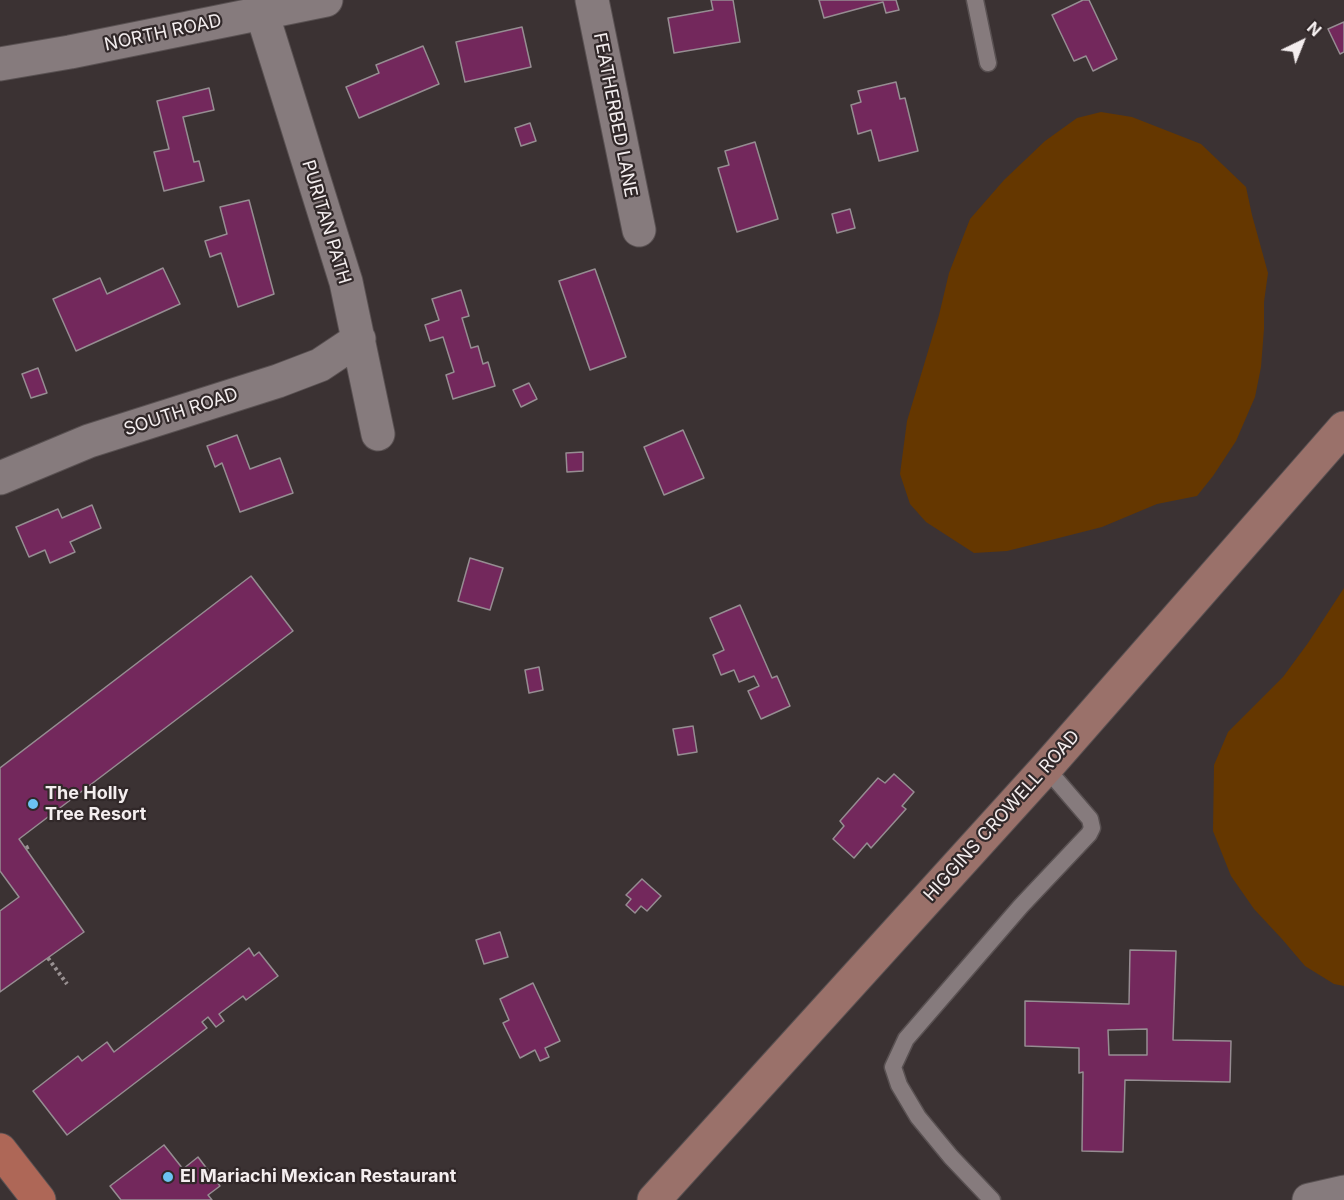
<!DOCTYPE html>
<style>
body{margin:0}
#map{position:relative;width:1344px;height:1200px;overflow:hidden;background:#3b3233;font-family:Inter,sans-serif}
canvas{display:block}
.north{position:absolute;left:1272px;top:12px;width:60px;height:60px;-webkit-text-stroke:4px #312829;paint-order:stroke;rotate:43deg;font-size:16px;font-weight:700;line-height:24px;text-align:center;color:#f4eeef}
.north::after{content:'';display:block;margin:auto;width:21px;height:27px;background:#f4eeef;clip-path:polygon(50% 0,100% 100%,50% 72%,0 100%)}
</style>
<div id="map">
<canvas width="1344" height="1200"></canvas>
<div class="north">N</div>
</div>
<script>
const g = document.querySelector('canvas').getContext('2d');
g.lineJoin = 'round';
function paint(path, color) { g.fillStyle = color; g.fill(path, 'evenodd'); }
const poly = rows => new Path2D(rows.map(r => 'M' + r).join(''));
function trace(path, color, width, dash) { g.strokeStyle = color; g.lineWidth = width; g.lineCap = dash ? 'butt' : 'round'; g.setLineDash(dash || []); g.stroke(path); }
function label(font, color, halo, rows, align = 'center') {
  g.font = font + ' Inter,sans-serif'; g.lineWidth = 4.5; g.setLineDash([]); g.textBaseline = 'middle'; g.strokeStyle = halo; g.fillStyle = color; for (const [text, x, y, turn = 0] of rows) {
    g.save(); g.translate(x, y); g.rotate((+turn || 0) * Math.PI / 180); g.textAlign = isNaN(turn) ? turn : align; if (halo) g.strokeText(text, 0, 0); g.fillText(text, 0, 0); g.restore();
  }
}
const green = poly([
 [1101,112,1132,117,1201,144,1246,187,1252,215,1268,273,1264,302,1264,329,1261,367,1255,397,1236,441,1213,476,1197,496,1157,504,1102,527,1047,541,1007,551,974,553,926,522,910,504,900,474,907,421,939,315,949,273,970,219,1004,180,1045,141,1077,118],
 [1344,588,1344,986,1334,984,1305,966,1282,939,1254,909,1231,876,1213,831,1214,765,1228,732,1283,677,1308,643]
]);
const building = poly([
 [711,0,733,0,740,42,674,53,668,18,713,10,711,0],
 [819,0,896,0,899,10,886,13,883,2,824,18,819,0],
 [1083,0,1089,0,1117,59,1093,71,1086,56,1074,61,1052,15,1083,0],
 [1344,22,1344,52,1340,54,1328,29,1344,22],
 [522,27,531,67,465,82,456,42,522,27],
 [423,46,439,84,359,118,346,87,379,73,376,65,423,46],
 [896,82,900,99,905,98,918,151,879,161,871,130,858,134,851,105,861,102,858,91,896,82],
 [209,88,214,110,183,117,194,162,199,161,204,181,164,191,154,152,169,149,157,101,209,88],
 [530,123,536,141,521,146,515,128,530,123],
 [755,142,778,219,737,232,718,168,729,165,725,151,755,142],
 [249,200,274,294,238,307,221,253,210,257,205,241,227,234,220,207,249,200],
 [850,209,855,228,837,233,832,214,850,209],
 [163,268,180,304,76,351,53,299,100,278,107,294,163,268],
 [595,269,626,357,590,370,559,281,595,269],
 [461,290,469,316,462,318,471,348,478,346,483,364,488,362,495,386,453,399,446,375,454,372,443,337,430,341,425,325,439,320,432,299,461,290],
 [38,368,47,393,31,398,22,374,38,368],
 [529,383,537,399,521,407,513,390,529,383],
 [683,430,704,478,664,495,644,447,683,430],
 [237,435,250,469,280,458,293,493,240,512,222,463,215,467,207,446,237,435],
 [583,452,583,471,567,472,566,453,583,452],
 [92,505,101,528,70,542,75,552,50,563,45,550,29,557,16,527,58,509,62,518,92,505],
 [470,558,503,568,490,610,458,601,470,558],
 [251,576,293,631,19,839,84,932,0,992,0,911,19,897,0,871,0,768,251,576],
 [740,605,772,678,777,676,790,706,761,719,748,691,759,686,754,676,739,682,734,670,721,675,713,655,724,650,710,618,740,605],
 [539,667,543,690,529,693,525,670,539,667],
 [693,726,697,752,678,755,673,729,693,726],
 [894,774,914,792,902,806,906,809,871,848,867,843,854,858,833,839,844,826,840,821,878,778,885,783,894,774],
 [642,879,661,896,647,911,641,906,635,913,626,905,631,899,626,895,642,879],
 [500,932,508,957,484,964,476,940,500,932],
 [249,948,254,956,259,952,278,976,246,1000,243,996,219,1014,224,1021,216,1027,208,1017,202,1022,207,1028,67,1135,33,1091,78,1056,82,1061,107,1042,114,1052,249,948],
 [1130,950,1176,951,1173,1040,1231,1041,1230,1082,1125,1080,1123,1152,1082,1151,1083,1072,1079,1073,1079,1048,1025,1046,1025,1001,1129,1004,1130,950],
 [1147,1029,1147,1055,1109,1055,1108,1030,1147,1029],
 [533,983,560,1041,545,1048,549,1057,540,1061,535,1050,520,1058,503,1023,509,1020,500,999,533,983],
 [164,1145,183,1169,198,1157,220,1186,208,1195,212,1200,121,1200,110,1186,164,1145]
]);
const path = poly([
 [26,848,30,846],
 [48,958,67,984]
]);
const service = poly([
 [975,0,988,63],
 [992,1200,951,1157,918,1117,899,1085,893,1067,906,1039,1021,906,1089,834,1092,828,1090,819,1046,768]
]);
const minor = poly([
 [592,0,639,230],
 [262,13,346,282,378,434],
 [0,64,70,52,326,0],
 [0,478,89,441,278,381,320,365,359,339]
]);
const tertiary = poly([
 [1309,1200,1344,1192]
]);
const secondary = poly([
 [654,1200,1046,768,1344,428]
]);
const primary = poly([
 [0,1150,39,1200]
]);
const markers = [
 [33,804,6,"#6bc3f2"],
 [168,1177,6,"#6bc3f2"]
];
const streetNames = [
 ["NORTH ROAD",163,33,-12],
 ["FEATHERBED LANE",615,115,79],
 ["PURITAN PATH",326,222,73],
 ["SOUTH ROAD",181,412,-18],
 ["HIGGINS CROWELL ROAD",1002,816,-48]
];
const poiNames = [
 ["The Holly",45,794],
 ["Tree Resort",45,815],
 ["El Mariachi Mexican Restaurant",180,1177]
];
paint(green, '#653700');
paint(building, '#73285c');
trace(building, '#968d92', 1.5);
trace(service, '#595152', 19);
trace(minor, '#595152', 35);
trace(tertiary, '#595152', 35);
trace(secondary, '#595152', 35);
trace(primary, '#595152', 35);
trace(path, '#999192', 4, [3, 3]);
trace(service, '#867b7d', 16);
trace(minor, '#867b7d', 33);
trace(tertiary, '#867b7d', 33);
trace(secondary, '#9a716a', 33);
trace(primary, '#ae6757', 33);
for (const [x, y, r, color] of markers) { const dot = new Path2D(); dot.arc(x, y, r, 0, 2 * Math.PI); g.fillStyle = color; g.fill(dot); trace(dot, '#312829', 2); }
label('18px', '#f4eeef', '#312829', streetNames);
label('bold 18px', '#f4eeef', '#312829', poiNames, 'left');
</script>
